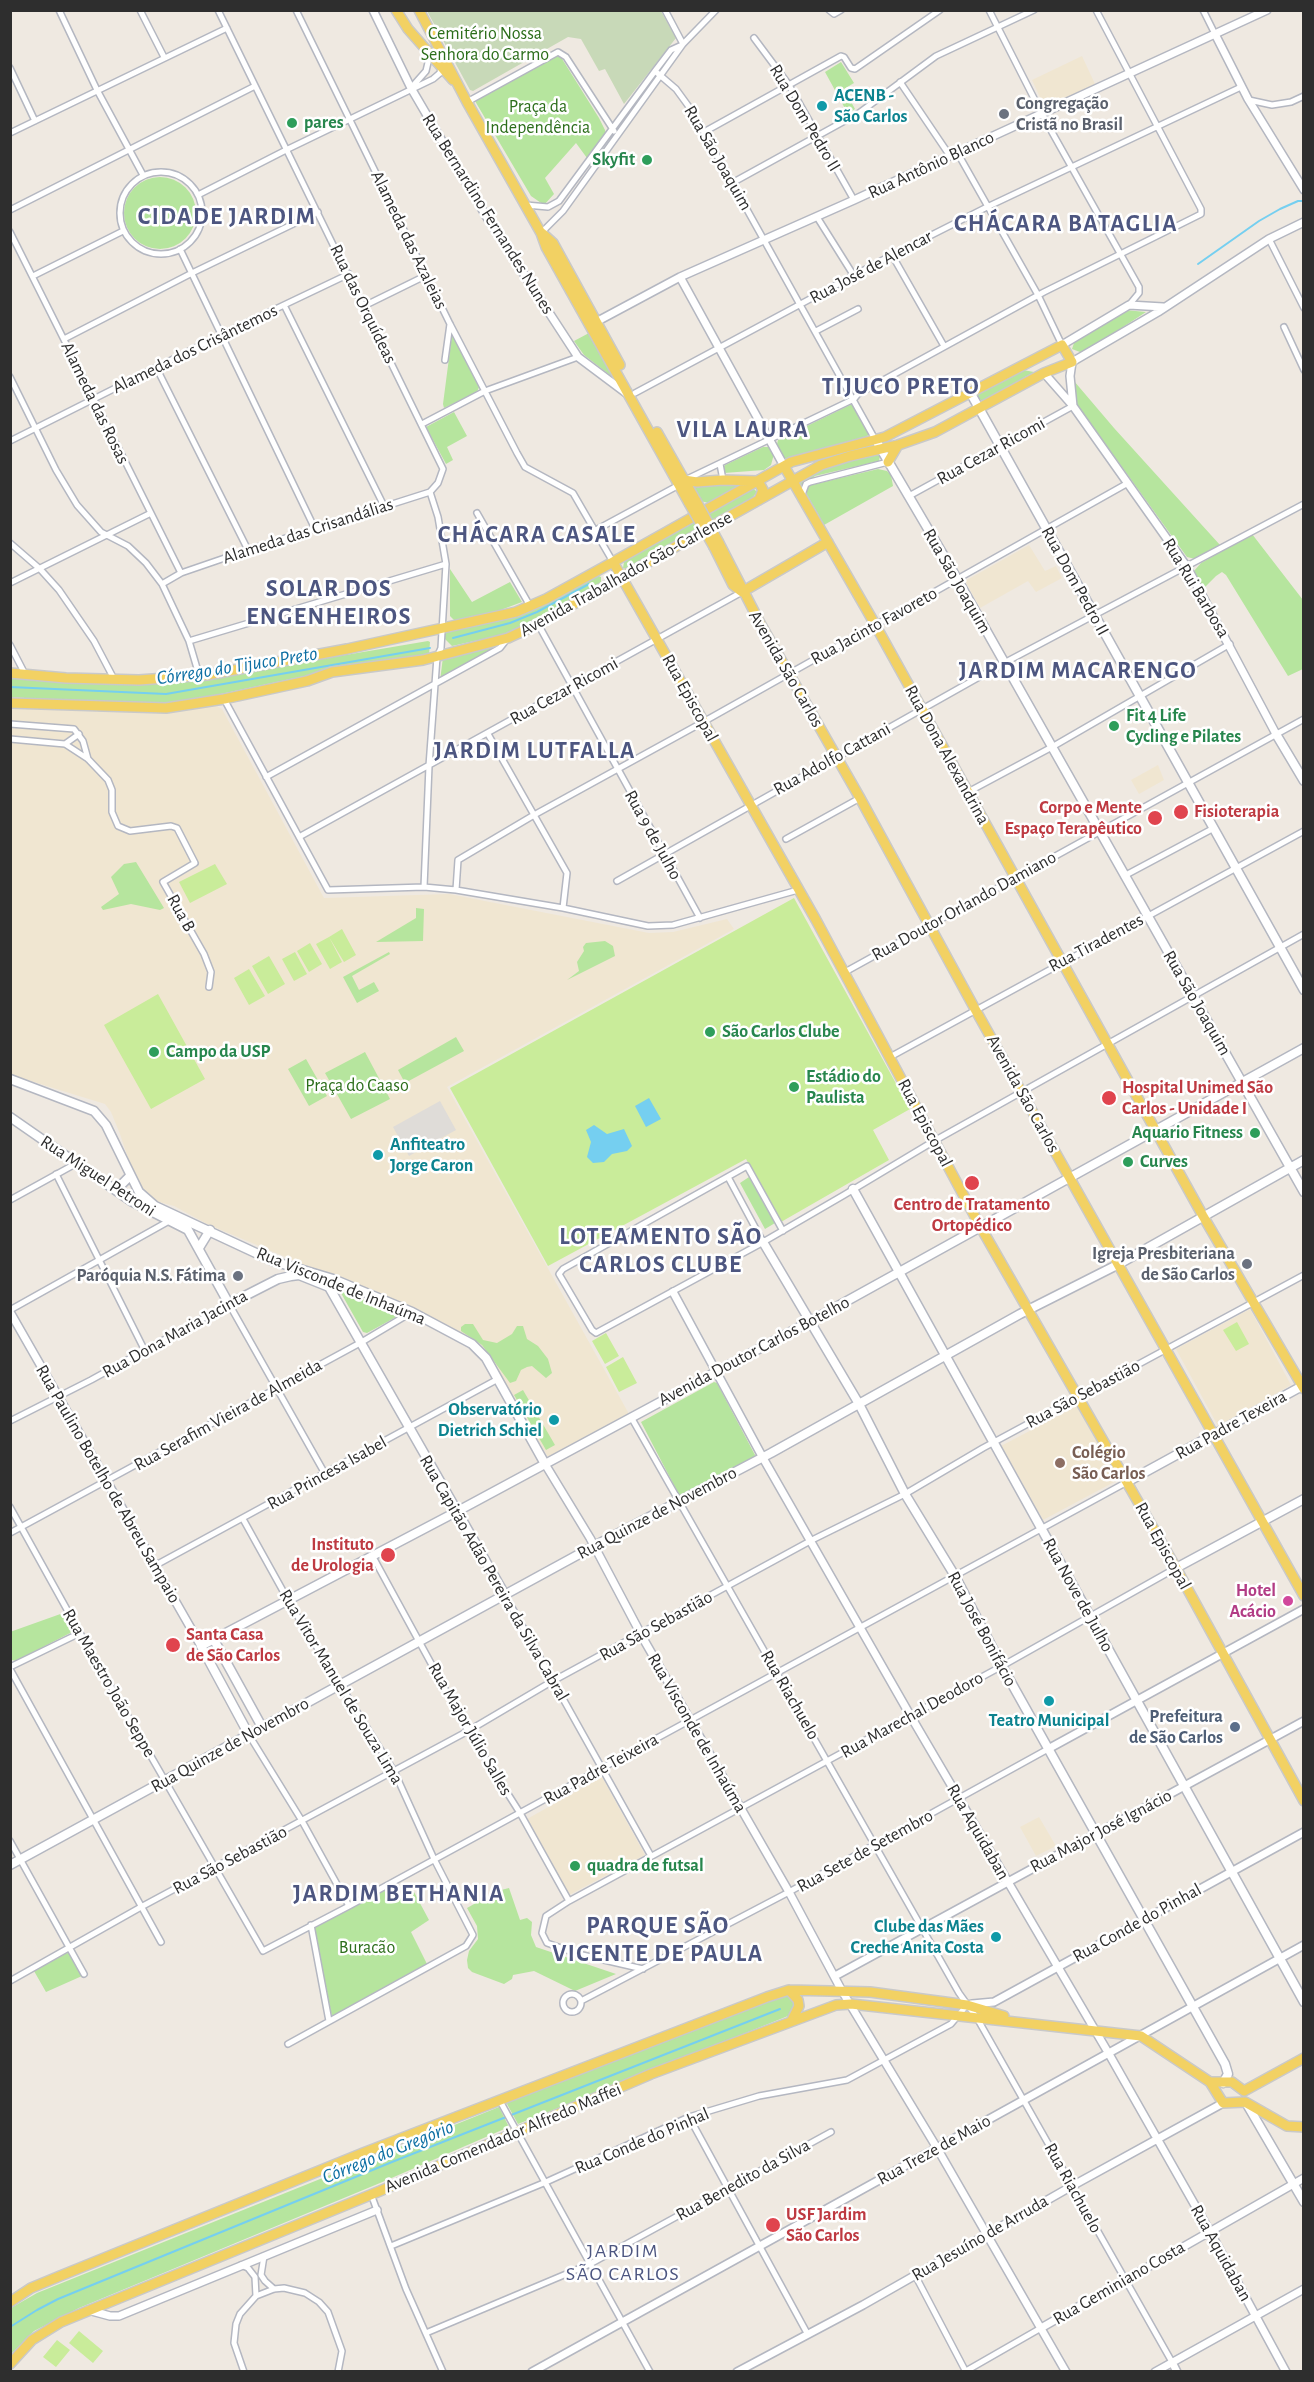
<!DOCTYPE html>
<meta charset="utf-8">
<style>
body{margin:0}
#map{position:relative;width:1314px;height:2382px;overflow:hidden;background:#efe9e1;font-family:"Alegreya Sans",sans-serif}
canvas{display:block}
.frame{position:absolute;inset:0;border:12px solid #2e2e2e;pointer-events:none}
</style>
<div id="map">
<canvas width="1314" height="2382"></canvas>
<div class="frame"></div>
</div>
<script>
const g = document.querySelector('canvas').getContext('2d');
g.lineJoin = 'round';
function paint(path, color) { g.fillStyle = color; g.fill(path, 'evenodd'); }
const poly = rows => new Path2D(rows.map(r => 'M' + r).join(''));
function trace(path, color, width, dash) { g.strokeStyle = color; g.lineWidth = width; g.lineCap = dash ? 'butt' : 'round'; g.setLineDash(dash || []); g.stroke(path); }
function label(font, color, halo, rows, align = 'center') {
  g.font = font + ' "Alegreya Sans",sans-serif'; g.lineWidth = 5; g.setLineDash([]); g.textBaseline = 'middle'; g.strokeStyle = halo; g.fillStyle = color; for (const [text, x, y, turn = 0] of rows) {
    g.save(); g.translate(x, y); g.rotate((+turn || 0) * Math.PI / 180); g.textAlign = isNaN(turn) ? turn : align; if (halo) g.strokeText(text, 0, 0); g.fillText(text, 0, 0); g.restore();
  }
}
const education = poly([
 [1082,56,1095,84,1045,108,1032,80],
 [1029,545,1045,571,1056,566,1062,578,1036,592,1028,581,980,608,965,581],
 [215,705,222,709,324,898,449,894,649,933,673,932,727,919,734,929,447,1087,629,1414,548,1457,488,1356,415,1311,209,1225,174,1206,148,1199,135,1179,120,1134,111,1112,105,1104,11,1075,10,707,78,711,173,712],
 [1158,765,1164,780,1139,794,1131,780],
 [1250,1309,1291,1385,1218,1426,1176,1349],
 [1077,1406,1118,1480,1043,1520,1001,1446],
 [602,1777,645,1855,569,1895,527,1819],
 [1039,1817,1056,1846,1036,1856,1020,1827]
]);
const green = poly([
 [559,54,599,118,605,130,606,135,587,158,576,143,545,178,554,194,544,205,531,196,475,101],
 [841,62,854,83,844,89,855,109,848,114,825,72],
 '124 213a36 36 0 1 1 72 0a36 36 0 1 1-72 0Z',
 [1125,310,1146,312,1088,350,1080,352,1072,349,1074,343],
 [589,333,615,379,584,355,574,341],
 [452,335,480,385,477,392,444,408,443,404],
 [1023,370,1034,372,985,400,981,400,977,397,978,393],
 [1074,381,1114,428,1220,545,1195,559,1187,557,1075,402],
 [850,405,853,405,869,434,866,438,787,459,783,458,777,444,778,440],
 [454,412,467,436,447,447,453,460,446,464,426,427],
 [763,447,769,447,774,454,771,465,764,470,724,473,723,468,725,465],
 [875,454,880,456,879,461,815,476,802,488,799,483,831,465],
 [878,469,887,471,891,475,893,486,824,525,805,491,807,486],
 [742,481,743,484,709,503,700,501,693,488],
 [753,488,757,492,752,498,627,569,623,568,624,562,656,542],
 [1252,534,1303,600,1303,669,1288,676,1226,575,1222,572,1216,576,1203,589,1195,576,1194,571,1201,563],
 [450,569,472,602,510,582,522,602,482,617,455,621,450,616],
 [597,575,601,577,601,583,537,621,510,633,452,646,444,638,444,632,495,621],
 [428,641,430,642,429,655,314,674,174,704,52,700,11,697,10,676,174,684],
 [496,646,495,650,440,681,443,657],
 [136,862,164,908,160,910,131,904,103,910,101,907,119,894,111,877,124,864],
 [416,908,424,909,423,941,376,942,416,918],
 [605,941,613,946,615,956,567,980,579,971,577,962,584,951,583,947,586,943],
 [389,952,390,954,352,976,359,990,374,982,379,991,357,1003,343,977],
 [456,1037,464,1051,405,1083,398,1070],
 [365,1052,390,1099,351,1119,325,1073],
 [306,1059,327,1096,309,1106,288,1069],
 [749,1177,775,1223,765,1229,740,1183],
 [343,1292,396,1312,398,1316,367,1333,363,1332,341,1293],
 [465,1324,473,1324,483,1340,497,1343,512,1334,517,1326,523,1326,527,1339,538,1346,548,1359,552,1373,546,1378,532,1366,527,1367,521,1370,516,1381,510,1383,482,1345,461,1331,461,1327],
 [714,1382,717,1383,755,1455,754,1460,683,1497,679,1495,641,1422],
 [523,1390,555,1445,546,1450,514,1395],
 [66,1612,75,1627,74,1631,16,1661,12,1660,10,1632],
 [387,1888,394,1901,414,1892,429,1920,411,1932,427,1964,332,2017,314,1926],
 [509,1888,520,1920,527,1918,532,1922,531,1935,536,1947,616,1974,575,1991,534,1971,513,1975,512,1979,504,1984,472,1972,468,1968,467,1960,469,1951,478,1939,477,1926,467,1908,497,1891],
 [67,1953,70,1954,82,1976,46,1992,34,1971],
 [787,1994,796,2003,793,2014,518,2124,507,2104,508,2101,522,2096],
 [499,2107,509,2127,380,2183,79,2308,34,2331,11,2354,11,2308,37,2293]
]);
const cemetery = poly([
 [427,11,661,11,676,38,624,104,605,69,599,71,581,39,568,37,473,91,470,90]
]);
const pitch = poly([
 [215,864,227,884,190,903,179,882],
 [794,898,910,1109,873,1130,889,1160,781,1222,746,1159,548,1266,450,1088],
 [342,929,356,955,344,962,329,937],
 [329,937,342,962,330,969,316,944],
 [310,943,322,964,309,972,297,951],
 [295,952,307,974,294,981,282,959],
 [269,956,285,984,268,994,252,966],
 [249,969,265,996,249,1005,234,978],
 [158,994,205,1079,151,1109,104,1025],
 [1237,1322,1249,1344,1236,1351,1223,1330],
 [606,1333,619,1356,605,1364,592,1341],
 [623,1357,637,1383,619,1392,606,1367],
 [79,2331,103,2351,93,2363,69,2343],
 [57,2340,70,2350,56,2367,43,2357]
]);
const plaza = poly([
 [440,1101,456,1130,409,1156,393,1127]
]);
const water = poly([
 [649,1098,661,1119,646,1127,635,1106],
 [594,1125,607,1134,624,1129,632,1146,627,1151,612,1154,604,1162,593,1163,587,1157,591,1142,586,1130]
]);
const stream = poly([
 [1198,264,1259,221,1280,209,1298,201,1304,201],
 [453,638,510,623,537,612,589,584],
 [10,687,166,694,430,648],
 [10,2327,37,2310,58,2299,392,2162,780,2009]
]);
const minor = poly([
 [59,10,97,90,143,175],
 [140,10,164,57],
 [296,10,450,324,517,453,525,467,573,493,613,562],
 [665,10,683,44],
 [829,10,834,14,841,10],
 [989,10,1044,118,1139,287,1139,293,1129,305],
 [1203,10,1215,34],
 [754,38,789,85,854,200],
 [10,68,35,121],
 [655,71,676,89,692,111,876,441],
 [900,82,950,156],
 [411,88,426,71,430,54],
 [1249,100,1272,105,1291,102,1304,96],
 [467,102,558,52,566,57,614,131],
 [704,132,841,56,844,57,851,68,855,69,940,10],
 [10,133,227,28],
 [957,152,1038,295,1062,345],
 '120 213a41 41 0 1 1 82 0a41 41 0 1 1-82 0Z',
 [732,183,859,113,936,56,1034,10],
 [198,195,288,149,433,79,440,73,441,69],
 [526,205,548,207,559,201,655,71,671,50,682,45],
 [10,210,255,86],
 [817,217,854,276],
 [10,232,181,573],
 [541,233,563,211,683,44,716,10],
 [1269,239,1304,308],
 [180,249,315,529],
 [892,255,944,346],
 [33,276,123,231],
 [284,305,384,506],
 [364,306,427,275],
 [1284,327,1304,370],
 [816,331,858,309],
 [64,339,192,273,318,212],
 [445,360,450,324],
 [157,369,248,550],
 [10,377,56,470,77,505,101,532,128,546,146,563,162,584,189,641,199,675],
 [635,393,892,255,987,207,1241,87],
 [422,424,485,391,578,357],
 [10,441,221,335,349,274],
 [720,464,723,480],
 [687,479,854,399,858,394,1044,292,1201,214,1201,209,1096,10],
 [802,495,806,484,810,482,888,462],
 [909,496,1073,406],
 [477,513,530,606],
 [594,531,679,485],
 [10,543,40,569,59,590,94,641,114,679],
 [10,583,149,514],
 [162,584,181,573,248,550,430,492,438,483,443,469,218,10],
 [538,624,700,918],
 [189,641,446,564],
 [10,645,25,674],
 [224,699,328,890,424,887,456,890,563,908,648,926,673,925,798,890],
 [10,724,74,729,83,741,88,759],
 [488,734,567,873,563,908],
 [10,739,65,744,88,759,108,780,112,790,112,812,118,826,130,831,171,826,177,828,195,863,163,882,204,954,211,972,209,987],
 [65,744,79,734],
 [266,777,500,648,507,639],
 [968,792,1052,747,1230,644],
 [299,837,742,592],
 [786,839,860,798],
 [1124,876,1214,828],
 [617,881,1004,663,1304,504],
 [424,887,429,766,437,657,441,648,446,564,438,517,430,492],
 [456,890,458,860,534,815,696,726,1128,483],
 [845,972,1304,719],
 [890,1057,1304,831],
 [56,1174,144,1349],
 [728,1177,763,1242],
 [10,1200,77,1163],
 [783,1231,747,1166,563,1269,559,1274,592,1330,596,1333,758,1245,844,1195,934,1141,1304,934],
 [10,1310,169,1221],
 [631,1417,959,1993,977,2018,1172,2362],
 [10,1421,91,1380,229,1304,324,1472],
 [10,1507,80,1633,263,1951,349,1906,1127,1482],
 [243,1519,293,1609,394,1771,434,1859,473,1935,466,1946,288,2044],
 [10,1533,360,1343,412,1312],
 [373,1557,468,1731,520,1813,569,1901],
 [156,1565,498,1379],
 [505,1595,651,1856],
 [10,1667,80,1633],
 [10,1669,161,1942],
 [249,1735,302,1821,349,1906],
 [10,1841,84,1974],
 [311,1925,329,2021],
 [643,1969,578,1954,547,1943,542,1933,546,1916,569,1901,1002,1666,1176,1568],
 [10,1981,141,1907,468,1731,551,1682,812,1540,905,1494,983,1448,1304,1275],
 '563 2003a9 9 0 1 1 18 0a9 9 0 1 1-18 0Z',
 [581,2001,789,1892,1048,1749],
 [500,2101,650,2372],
 [689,2117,807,2333],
 [371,2194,406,2289,443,2372],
 [391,2246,546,2182,689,2117,759,2096,847,2080,951,2024,967,2005],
 [264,2256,261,2275,265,2281,274,2289],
 [241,2265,248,2268,255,2277,256,2296],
 [915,2275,966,2372],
 [426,2333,590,2264,831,2132],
 [966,2371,1041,2328],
 [244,2372,234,2343,236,2324,240,2314,256,2296,274,2289,284,2288,305,2293,319,2302,328,2312,342,2351,338,2372]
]);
const tertiary = poly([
 [373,10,411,88,486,216,578,357,626,393],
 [1215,34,1248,99,1304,190],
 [680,277,784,466],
 [596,322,680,277,854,200,1267,10],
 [1062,345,1129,305,1163,307],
 [1044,373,1073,406,1187,567,1276,734],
 [1073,406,1070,376,1072,362,1158,312,1269,239,1304,222],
 [673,1292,763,1458,910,1715,1109,2054,1209,2230,1286,2372],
 [10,1312,201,1646],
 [545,1464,590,1538,644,1640,789,1892,842,1991,937,2148,1066,2372],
 [1048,1749,1304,1609],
 [835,1976,1304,1721],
 [972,2004,994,2002,1304,1832],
 [88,2310,110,2316,119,2316,377,2210],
 [1041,2328,1304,2178],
 [1172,2362,1177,2372],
 [532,2372,1304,1945],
 [737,2372,863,2305,1072,2186,1223,2103],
 [1155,2372,1304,2289]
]);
const secondary = poly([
 [970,392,1304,990],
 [878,444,948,563,1304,1192],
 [1276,734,1304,781],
 [10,1079,94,1111,106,1125,139,1192,155,1206,273,1261,333,1279,412,1312,472,1344,486,1358,545,1464],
 [10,1117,131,1201,188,1230,229,1304,278,1279,291,1276,299,1275,329,1287,505,1595],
 [853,1189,1304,2002],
 [116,1190,130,1176],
 [763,1242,859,1404,905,1494,955,1576,1003,1668,1225,2064,1228,2074,1223,2083],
 [199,1248,210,1230],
 [1127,1482,1304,1385],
 [1176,1568,1304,1499],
 [214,1640,262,1727],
 [249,1735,201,1646,456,1512,818,1317,1304,1048],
 [10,1865,594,1546,771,1453,1020,1314,1119,1264,1304,1160],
 [1248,2106,1304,2202]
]);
const primary = poly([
 [396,10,408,29,453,80],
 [419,10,467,102,541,233,546,247,689,503],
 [542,233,553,243,620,365],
 [657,432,696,501],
 [888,462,898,445],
 [784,466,872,619,1203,1216,1304,1389],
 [684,480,697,482,723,480,758,481,763,490,759,500],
 [719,543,760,623,860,798,975,1009,1304,1596],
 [714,547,733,585,742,592],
 [613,562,816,920,980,1226,1176,1568,1304,1801],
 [742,592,828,542],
 [10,673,66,678,139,680,207,675,347,649,516,612,546,599,613,562,791,462,885,437,1062,345,1072,362,1044,373,935,432,898,445,850,456,821,465,538,624,508,638,423,660,332,672,307,681,224,699,166,708,10,703],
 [789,1990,798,2000,799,2006,792,2020],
 [1210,2082,1232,2082,1244,2091,1304,2058],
 [10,2302,31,2288,60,2276,363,2153,767,1997,789,1990,870,1992,967,2005,1004,2016],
 [10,2364,32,2340,61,2322,380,2191,651,2074,836,2005,851,2004,1141,2036,1210,2082,1223,2103,1245,2102,1287,2126,1304,2127]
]);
const primaryBridge = poly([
 [696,501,719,543],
 [689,503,714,547]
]);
const markers = [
 [822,106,6,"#0f9aa8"],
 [1004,114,6,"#6b7280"],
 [292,123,6,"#2e9e5b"],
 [647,160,6,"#2e9e5b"],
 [1114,726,6,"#2e9e5b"],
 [1181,812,8,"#e0444e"],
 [1155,818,8,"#e0444e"],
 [710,1032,6,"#2e9e5b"],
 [154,1052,6,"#2e9e5b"],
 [794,1087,6,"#2e9e5b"],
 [1109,1098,8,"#e0444e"],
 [1255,1133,6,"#2e9e5b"],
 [378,1155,6,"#0f9aa8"],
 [1128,1162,6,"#2e9e5b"],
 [972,1183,8,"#e0444e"],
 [1247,1264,6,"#6b7280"],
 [238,1276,6,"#6b7280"],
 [554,1420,6,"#0f9aa8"],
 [1060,1463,6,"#8d6e63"],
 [388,1555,8,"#e0444e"],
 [1288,1601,6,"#d1479c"],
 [173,1645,8,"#e0444e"],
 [1049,1701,6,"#0f9aa8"],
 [1235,1727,6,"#5c6f8a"],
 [575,1866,6,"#2e9e5b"],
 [996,1937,6,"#0f9aa8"],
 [773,2225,8,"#e0444e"]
];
const parkNames = [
 ["Cemitério Nossa",485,34],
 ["Senhora do Carmo",485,55],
 ["Praça da",538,107],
 ["Independência",538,128],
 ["Praça do Caaso",357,1086],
 ["Buracão",367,1948]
];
const cultureNames = [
 ["ACENB -",834,96],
 ["São Carlos",834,117],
 ["Anfiteatro",390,1145],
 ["Jorge Caron",390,1166],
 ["Observatório",542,1410,"right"],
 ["Dietrich Schiel",542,1431,"right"],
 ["Teatro Municipal",1049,1721,"center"],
 ["Clube das Mães",984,1927,"right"],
 ["Creche Anita Costa",984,1948,"right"]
];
const worshipNames = [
 ["Congregação",1016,104,"left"],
 ["Cristã no Brasil",1016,125,"left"],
 ["Igreja Presbiteriana",1235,1254],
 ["de São Carlos",1235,1275],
 ["Paróquia N.S. Fátima",226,1276]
];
const streetNames = [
 ["Rua Dom Pedro II",805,118,59],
 ["Rua São Joaquim",718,158,60],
 ["Rua Antônio Blanco",931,165,-25],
 ["Rua Bernardino Fernandes Nunes",488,214,58],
 ["Alameda das Azaleias",409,240,64],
 ["Rua José de Alencar",871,267,-28],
 ["Rua das Orquídeas",363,304,64],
 ["Alameda dos Crisântemos",195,349,-26],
 ["Alameda das Rosas",95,403,64],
 ["Rua Cezar Ricomi",991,451,-29],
 ["Alameda das Crisandálias",308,531,-18],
 ["Avenida Trabalhador São-Carlense",626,574,-29],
 ["Rua São Joaquim",957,581,60],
 ["Rua Dom Pedro II",1075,581,61],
 ["Rua Rui Barbosa",1196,588,59],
 ["Rua Jacinto Favoreto",874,626,-29],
 ["Avenida São Carlos",786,669,60],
 ["Rua Cezar Ricomi",564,691,-29],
 ["Rua Episcopal",690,698,61],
 ["Rua Dona Alexandrina",947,755,61],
 ["Rua Adolfo Cattani",832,759,-29],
 ["Rua 9 de Julho",653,835,61],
 ["Rua Doutor Orlando Damiano",964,906,-29],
 ["Rua B",181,913,61],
 ["Rua Tiradentes",1096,943,-28],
 ["Rua São Joaquim",1197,1003,60],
 ["Avenida São Carlos",1023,1094,61],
 ["Rua Episcopal",925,1123,62],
 ["Rua Miguel Petroni",98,1176,33],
 ["Rua Visconde de Inhaúma",341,1286,22],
 ["Rua Dona Maria Jacinta",175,1334,-29],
 ["Avenida Doutor Carlos Botelho",754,1351,-28],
 ["Rua São Sebastião",1083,1394,-28],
 ["Rua Serafim Vieira de Almeida",228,1415,-29],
 ["Rua Padre Texeira",1231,1425,-29],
 ["Rua Princesa Isabel",327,1473,-29],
 ["Rua Paulino Botelho de Abreu Sampaio",108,1484,60],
 ["Rua Quinze de Novembro",657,1513,-28],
 ["Rua Episcopal",1163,1546,61],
 ["Rua Capitão Adão Pereira da Silva Cabral",494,1578,60],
 ["Rua Nove de Julho",1078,1595,61],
 ["Rua São Sebastião",656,1626,-29],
 ["Rua José Bonifácio",982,1629,62],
 ["Rua Maestro João Seppe",109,1683,60],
 ["Rua Vitor Manuel de Souza Lima",341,1687,59],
 ["Rua Riachuelo",790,1695,60],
 ["Rua Marechal Deodoro",912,1715,-29],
 ["Rua Major Júlio Salles",470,1729,60],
 ["Rua Visconde de Inhaúma",697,1733,60],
 ["Rua Quinze de Novembro",230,1745,-29],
 ["Rua Padre Teixeira",601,1769,-29],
 ["Rua Major José Ignácio",1101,1831,-28],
 ["Rua Aquidaban",978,1832,60],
 ["Rua Sete de Setembro",865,1851,-29],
 ["Rua São Sebastião",230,1860,-28],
 ["Rua Conde do Pinhal",1137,1923,-29],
 ["Avenida Comendador Alfredo Maffei",503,2138,-23],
 ["Rua Conde do Pinhal",642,2141,-23],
 ["Rua Treze de Maio",934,2150,-29],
 ["Rua Benedito da Silva",743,2180,-29],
 ["Rua Riachuelo",1073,2188,61],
 ["Rua Jesuíno de Arruda",980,2238,-30],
 ["Rua Aquidaban",1221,2253,61],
 ["Rua Geminiano Costa",1119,2283,-30]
];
const leisureNames = [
 ["pares",304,123],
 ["Skyfit",635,160,"right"],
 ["Fit 4 Life",1126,716],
 ["Cycling e Pilates",1126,737],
 ["São Carlos Clube",722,1032],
 ["Campo da USP",166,1052],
 ["Estádio do",806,1077],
 ["Paulista",806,1098],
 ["Aquario Fitness",1243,1133,"right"],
 ["Curves",1140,1162],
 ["quadra de futsal",587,1866]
];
const healthNames = [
 ["Corpo e Mente",1142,808,"right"],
 ["Espaço Terapêutico",1142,829,"right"],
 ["Fisioterapia",1194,812],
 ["Hospital Unimed São",1122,1088],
 ["Carlos - Unidade I",1122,1109],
 ["Centro de Tratamento",972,1205,"center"],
 ["Ortopédico",972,1226,"center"],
 ["Instituto",374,1545,"right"],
 ["de Urologia",374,1566,"right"],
 ["Santa Casa",186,1635],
 ["de São Carlos",186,1656],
 ["USF Jardim",786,2215],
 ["São Carlos",786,2236]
];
const educationNames = [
 ["Colégio",1072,1453],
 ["São Carlos",1072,1474]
];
const hotelNames = [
 ["Hotel",1276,1591],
 ["Acácio",1276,1612]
];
const serviceNames = [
 ["Prefeitura",1223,1717],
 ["de São Carlos",1223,1738]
];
const waterNames = [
 ["Córrego do Tijuco Preto",237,666,-9],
 ["Córrego do Gregório",388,2152,-22]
];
const neighbourhoodNames = [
 ["JARDIM",623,2251],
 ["SÃO CARLOS",623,2274]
];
const districtNames = [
 ["CIDADE JARDIM",227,217],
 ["CHÁCARA BATAGLIA",1066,224],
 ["TIJUCO PRETO",901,387],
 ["VILA LAURA",743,430],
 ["CHÁCARA CASALE",537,535],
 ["SOLAR DOS",329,589],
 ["ENGENHEIROS",329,617],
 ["JARDIM MACARENGO",1078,671],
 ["JARDIM LUTFALLA",535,751],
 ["LOTEAMENTO SÃO",661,1237],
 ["CARLOS CLUBE",661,1265],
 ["JARDIM BETHANIA",399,1894],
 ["PARQUE SÃO",658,1926],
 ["VICENTE DE PAULA",658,1954]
];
paint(education, '#f0e6d1');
paint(green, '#b6e59e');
paint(cemetery, '#c8d9b8');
paint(pitch, '#c9ec9a');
paint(plaza, '#dfdcd8');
paint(water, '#75cff0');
trace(stream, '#75cff0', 2);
trace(minor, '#b4b7c1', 8);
trace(tertiary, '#b4b7c1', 10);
trace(secondary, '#b4b7c1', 11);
trace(primary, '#c9c9c9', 12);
trace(minor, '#fff', 5);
trace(tertiary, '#fff', 7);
trace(secondary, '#fff', 8);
trace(primary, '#f2d163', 9);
trace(primaryBridge, '#c9c9c9', 12, []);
trace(primaryBridge, '#f2d163', 9);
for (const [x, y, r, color] of markers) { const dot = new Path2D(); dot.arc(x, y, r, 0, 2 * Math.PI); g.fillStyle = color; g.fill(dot); trace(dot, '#fff', 2); }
label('18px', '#2c6e1b', '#fff', parkNames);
label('bold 18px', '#0d838f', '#fff', cultureNames, 'left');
label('bold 18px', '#5b616d', '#fff', worshipNames, 'right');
label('18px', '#2e2e2e', '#fff', streetNames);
label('bold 18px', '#27864d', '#fff', leisureNames, 'left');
label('bold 18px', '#be3a42', '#fff', healthNames, 'left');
label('bold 18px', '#785e54', '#fff', educationNames, 'left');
label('bold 18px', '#b23c85', '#fff', hotelNames, 'right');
label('bold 18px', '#4e5e75', '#fff', serviceNames, 'right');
label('italic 20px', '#0d6fa3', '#fff', waterNames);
g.letterSpacing = '1.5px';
label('20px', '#4d5680', '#fff', neighbourhoodNames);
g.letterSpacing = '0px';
g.letterSpacing = '1.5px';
label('bold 24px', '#4d5680', '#fff', districtNames);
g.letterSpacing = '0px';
</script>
